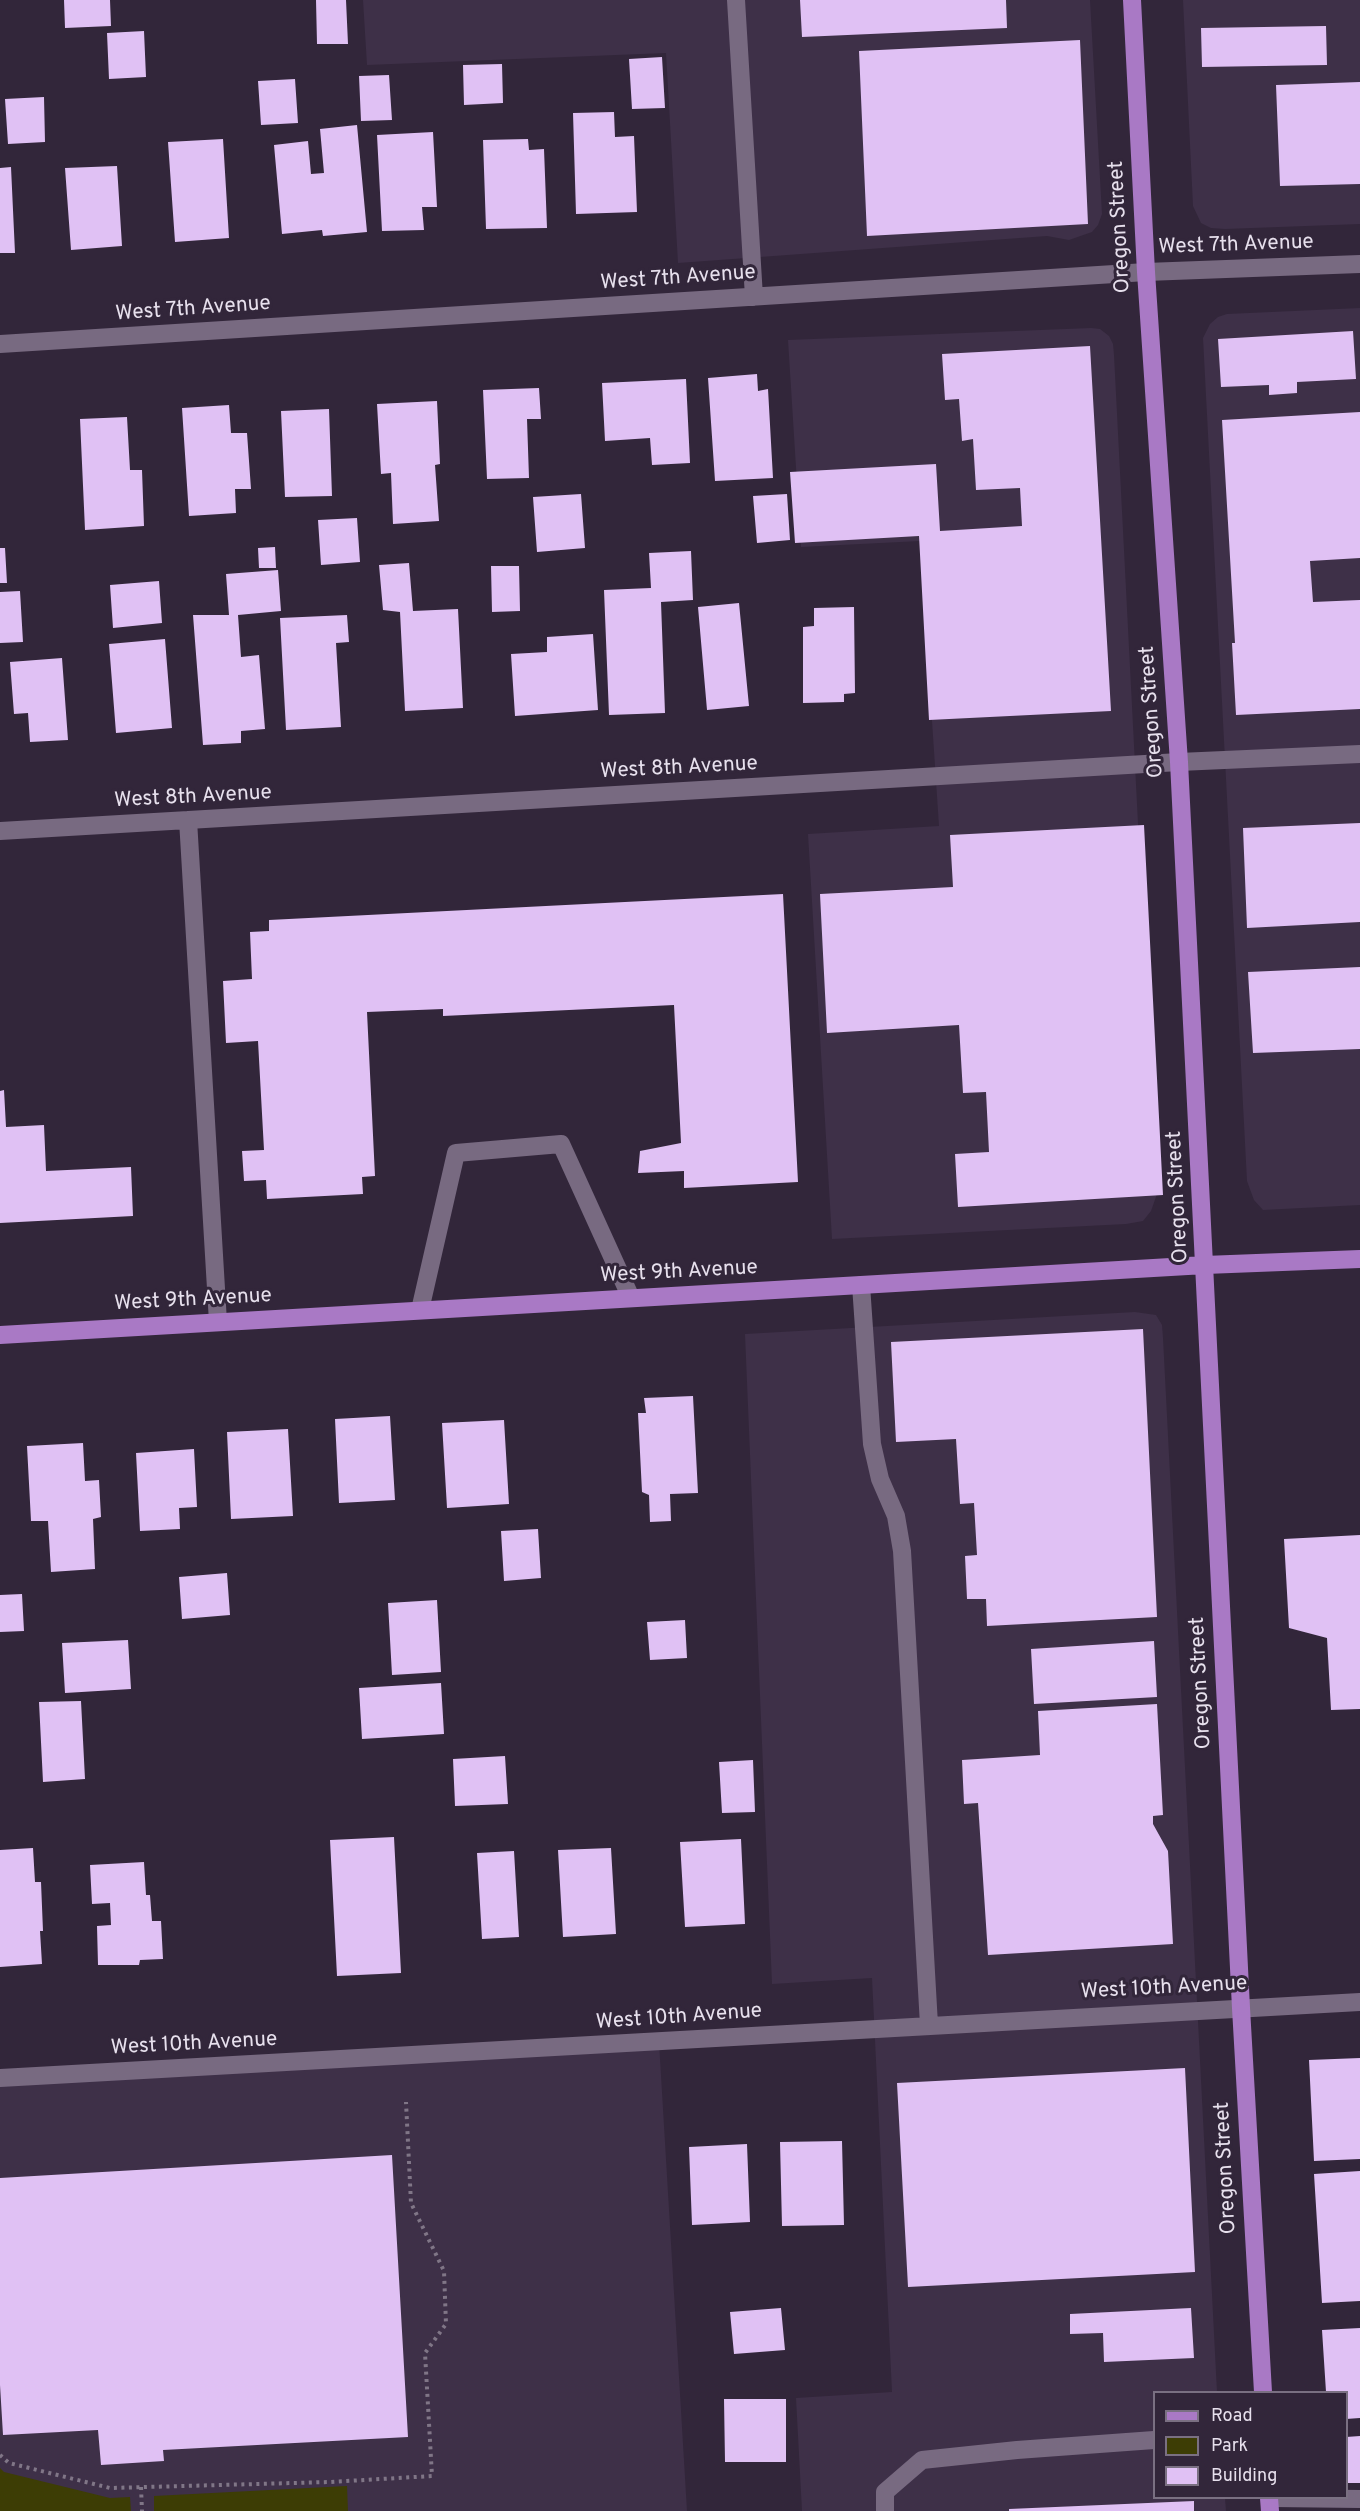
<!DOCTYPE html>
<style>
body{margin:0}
#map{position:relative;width:1360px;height:2511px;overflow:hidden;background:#32263a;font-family:Overpass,sans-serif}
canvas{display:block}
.legend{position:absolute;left:1153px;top:2391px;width:195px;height:108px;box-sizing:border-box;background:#32263a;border:2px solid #7a7082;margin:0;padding:8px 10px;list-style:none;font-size:18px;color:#e7e0ed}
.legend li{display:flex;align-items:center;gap:12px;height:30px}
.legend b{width:30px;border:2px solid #7a7082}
</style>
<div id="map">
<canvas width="1360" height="2511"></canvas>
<ul class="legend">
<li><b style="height:8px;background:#a979c5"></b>Road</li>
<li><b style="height:16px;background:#3d3d05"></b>Park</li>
<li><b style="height:16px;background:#e0c1f4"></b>Building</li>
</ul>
</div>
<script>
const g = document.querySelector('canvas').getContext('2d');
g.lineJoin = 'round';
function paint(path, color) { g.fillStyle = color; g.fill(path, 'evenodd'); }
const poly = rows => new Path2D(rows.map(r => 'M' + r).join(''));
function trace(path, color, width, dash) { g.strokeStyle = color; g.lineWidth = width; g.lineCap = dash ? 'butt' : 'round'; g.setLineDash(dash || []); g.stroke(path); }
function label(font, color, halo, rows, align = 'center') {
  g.font = font + ' Overpass,sans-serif'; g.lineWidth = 6; g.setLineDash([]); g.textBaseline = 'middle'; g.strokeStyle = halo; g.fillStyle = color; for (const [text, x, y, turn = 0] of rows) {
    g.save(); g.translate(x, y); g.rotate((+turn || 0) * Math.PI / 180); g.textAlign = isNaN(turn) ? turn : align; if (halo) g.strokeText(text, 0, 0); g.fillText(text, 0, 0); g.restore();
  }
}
const built = poly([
 [363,0,1090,0,1102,214,1098,225,1092,232,1069,240,1047,236,678,263,666,53,367,65],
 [1183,0,1360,0,1360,224,1225,229,1211,228,1201,223,1193,206],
 [1360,308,1360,1205,1263,1210,1254,1200,1247,1181,1203,338,1210,324,1218,317,1227,314],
 [1091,328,1100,329,1109,336,1113,344,1114,355,1157,1194,1151,1211,1143,1221,1126,1224,832,1239,808,834,939,826,920,541,801,547,788,340],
 [1135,1312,1156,1315,1162,1325,1163,1338,1217,2392,1154,2392,1154,2498,1225,2498,1226,2511,802,2511,796,2398,892,2392,872,1978,772,1984,745,1334],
 [659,2042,687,2511,0,2511,0,2078]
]);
const green = poly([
 [0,2468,4,2472,110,2498,130,2497,131,2511,0,2511],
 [347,2486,348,2511,154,2511,154,2496]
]);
const building = poly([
 [64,0,110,0,111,26,65,28],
 [316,0,346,0,348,44,317,44],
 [800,0,1006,0,1007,28,802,37],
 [1326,26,1327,65,1202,67,1201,28],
 [144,31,146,77,109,79,107,33],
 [1080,40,1088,224,867,236,859,51],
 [662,57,665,108,632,109,629,59],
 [502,64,503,103,464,105,463,65],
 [389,75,392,120,361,121,359,76],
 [295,79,298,123,261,125,258,81],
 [1360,82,1360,184,1280,186,1276,85],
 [44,97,45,142,8,144,5,99],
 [614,112,615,137,634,136,637,212,576,214,573,113],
 [357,125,367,232,323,236,322,230,282,234,274,145,308,141,311,174,324,173,320,129],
 [433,132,437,207,422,207,424,230,382,231,377,135],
 [223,139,229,238,175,242,168,142],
 [528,139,529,150,544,149,547,228,486,229,483,140],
 [117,166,122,246,71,250,65,168],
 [11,167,15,253,0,253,0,168],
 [1353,331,1356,379,1297,382,1297,393,1269,395,1269,385,1221,387,1218,339],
 [1090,346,1111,711,929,720,919,536,795,543,790,472,936,464,940,531,1022,526,1020,488,976,490,973,439,962,441,959,399,945,400,942,354],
 [757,374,758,391,768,389,773,478,715,481,708,378],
 [686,379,690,463,652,465,650,438,605,441,602,383],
 [539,388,541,419,527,419,529,478,487,479,483,390],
 [437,401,440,464,435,465,439,521,393,524,391,473,381,474,377,404],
 [229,405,231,433,247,433,251,489,235,489,236,513,189,516,182,408],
 [329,409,332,496,285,497,281,411],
 [1360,412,1360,558,1310,561,1313,602,1360,600,1360,709,1236,715,1232,643,1235,643,1222,420],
 [127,417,130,470,142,470,144,526,85,530,80,419],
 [581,494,585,548,537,552,533,497],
 [787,494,790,540,757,543,753,496],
 [357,518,360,562,321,565,318,520],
 [275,547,276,568,259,568,258,548],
 [0,548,5,548,7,583,0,583],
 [691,551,693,600,661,602,665,713,609,715,604,590,651,588,649,553],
 [409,563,413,611,458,609,463,708,405,711,400,612,383,610,379,565],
 [491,566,519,566,520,611,492,612],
 [278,570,281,611,238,615,241,657,259,655,265,729,241,731,241,743,203,745,193,615,229,615,226,574],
 [159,581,162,623,113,628,110,585],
 [20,591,23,642,0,643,0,592],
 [739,603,749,706,707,710,698,607],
 [854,607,855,693,844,694,844,702,803,703,803,627,814,626,814,608],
 [347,615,349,642,336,643,341,727,286,730,280,618],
 [593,634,598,710,515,716,511,654,547,652,547,637],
 [165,639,172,728,116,733,109,644],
 [62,658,68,740,30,742,28,713,14,714,10,662],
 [1360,823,1360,922,1247,928,1243,828],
 [1144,825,1163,1195,958,1207,955,1154,989,1152,986,1092,963,1093,959,1025,827,1033,820,894,953,887,950,835],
 [783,894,798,1182,684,1188,684,1171,638,1173,640,1151,681,1143,674,1005,443,1016,443,1009,367,1012,375,1176,362,1177,363,1194,267,1199,266,1180,244,1181,242,1151,264,1150,258,1041,226,1043,223,981,252,979,250,932,269,931,269,920],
 [1360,967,1360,1049,1253,1053,1248,972],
 [4,1090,6,1127,44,1125,46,1171,131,1167,133,1216,0,1223,0,1091],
 [1143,1329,1157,1617,987,1626,986,1599,967,1599,965,1556,977,1555,974,1503,960,1504,956,1439,896,1442,891,1342],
 [693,1396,698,1493,670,1494,671,1521,650,1522,649,1495,642,1492,638,1413,646,1413,644,1398],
 [390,1416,395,1500,339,1503,335,1419],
 [504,1420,509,1504,447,1508,442,1423],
 [288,1429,293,1516,231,1519,227,1432],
 [83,1443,85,1481,99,1480,101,1517,93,1519,95,1569,51,1572,48,1521,31,1521,27,1446],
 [194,1449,197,1507,179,1508,180,1529,140,1531,136,1453],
 [538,1529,541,1578,504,1581,501,1531],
 [1360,1535,1360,1709,1331,1710,1327,1638,1289,1628,1284,1539],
 [227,1573,230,1615,182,1619,179,1577],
 [22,1594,24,1631,0,1632,0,1595],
 [437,1600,441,1672,392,1675,388,1603],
 [685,1620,687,1658,650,1660,647,1622],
 [128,1640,131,1689,65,1693,62,1643],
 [1154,1641,1157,1697,1034,1704,1031,1649],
 [441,1683,444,1734,362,1739,359,1688],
 [81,1701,85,1779,43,1782,39,1702],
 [1157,1704,1163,1815,1153,1816,1153,1824,1168,1851,1173,1944,988,1955,978,1803,964,1804,962,1760,1040,1755,1038,1711],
 [505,1756,508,1804,455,1806,453,1759],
 [753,1760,755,1812,722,1813,719,1762],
 [394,1837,401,1973,337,1976,330,1840],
 [741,1839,745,1924,685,1927,680,1842],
 [33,1848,35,1882,41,1882,43,1931,40,1931,42,1964,0,1967,0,1850],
 [611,1848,616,1934,563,1937,558,1850],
 [514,1851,519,1937,482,1939,477,1853],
 [144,1862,146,1895,150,1895,152,1921,161,1921,163,1959,140,1960,139,1965,98,1965,97,1926,111,1925,110,1903,92,1904,90,1865],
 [1360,2058,1360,2159,1314,2161,1309,2060],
 [1185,2068,1195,2272,908,2287,897,2083],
 [842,2141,844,2225,782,2226,780,2142],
 [747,2144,750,2222,692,2225,689,2147],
 [392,2155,408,2437,163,2450,164,2461,101,2465,98,2430,3,2435,0,2385,0,2178],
 [1360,2171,1360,2301,1322,2303,1314,2174],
 [781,2308,785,2350,734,2354,730,2312],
 [1191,2308,1194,2358,1104,2362,1103,2333,1070,2334,1070,2314],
 [1360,2328,1360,2418,1346,2419,1346,2392,1326,2392,1322,2330],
 [724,2399,786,2399,786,2462,725,2462],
 [1360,2436,1360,2483,1346,2483,1346,2437],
 [1194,2501,1194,2511,1009,2511,1009,2509]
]);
const path = poly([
 [0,2455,9,2463,110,2488,330,2482,432,2476,425,2353,446,2324,444,2271,411,2203,406,2102],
 [141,2487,142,2511]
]);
const minor = poly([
 [736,0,754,297],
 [0,344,1146,272,1360,264],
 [188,820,218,1322],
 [0,831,1179,762,1360,754],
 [861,1285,872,1444,880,1479,896,1516,902,1551,929,2025],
 [420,1310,456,1153,561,1144,631,1298],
 [0,2078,1360,2002],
 [1272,2498,1360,2499],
 [885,2511,885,2492,922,2460,1017,2450,1154,2440]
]);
const major = poly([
 [1132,0,1146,272,1179,762,1241,2008,1263,2392],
 [0,1335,1205,1265,1360,1259],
 [1269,2498,1270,2511]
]);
const streetNames = [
 ["Oregon Street",1121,227,-93],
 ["West 7th Avenue",1236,246,-2],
 ["West 7th Avenue",678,279,-4],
 ["West 7th Avenue",193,310,-4],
 ["Oregon Street",1153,712,-94],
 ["West 8th Avenue",679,769,-3],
 ["West 8th Avenue",193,798,-3],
 ["Oregon Street",1179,1197,-93],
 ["West 9th Avenue",679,1273,-3],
 ["West 9th Avenue",193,1301,-3],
 ["Oregon Street",1202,1683,-93],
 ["West 10th Avenue",1164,1989,-3],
 ["West 10th Avenue",679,2018,-4],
 ["West 10th Avenue",194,2045,-3],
 ["Oregon Street",1227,2168,-93]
];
paint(built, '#3e3048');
paint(green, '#3d3d05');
paint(building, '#e0c1f4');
trace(path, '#807687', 4, [3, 4.5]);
trace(minor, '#786a81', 18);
trace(major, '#a979c5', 18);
label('21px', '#e7e0ed', '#32263a', streetNames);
</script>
